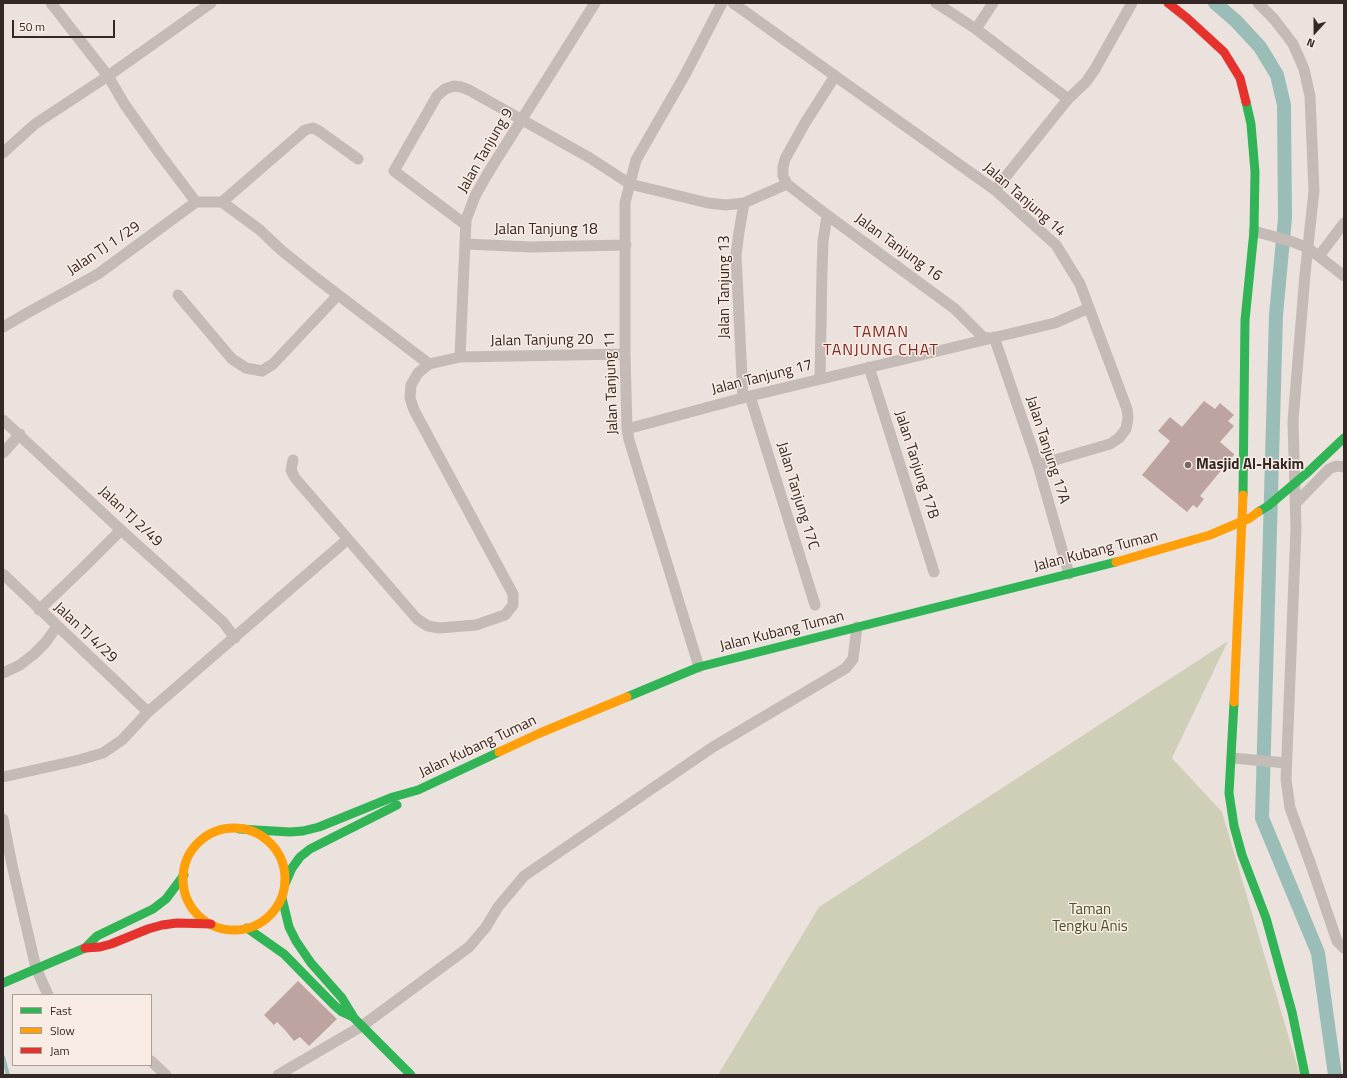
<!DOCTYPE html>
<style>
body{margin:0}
#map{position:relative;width:1347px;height:1078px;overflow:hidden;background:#ebe2de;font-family:"Titillium Web",sans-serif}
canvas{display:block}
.frame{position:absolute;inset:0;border:4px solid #342826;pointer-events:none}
.legend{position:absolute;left:12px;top:994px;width:140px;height:72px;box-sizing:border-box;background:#f9ece4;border:1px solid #aa9e98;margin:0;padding:5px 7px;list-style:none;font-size:12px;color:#342826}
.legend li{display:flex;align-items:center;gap:8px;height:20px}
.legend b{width:20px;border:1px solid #aa9e98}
.north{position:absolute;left:1295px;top:12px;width:40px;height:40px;-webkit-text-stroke:3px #f9ece4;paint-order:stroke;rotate:201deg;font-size:11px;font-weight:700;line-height:16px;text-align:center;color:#342826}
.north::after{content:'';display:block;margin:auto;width:14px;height:18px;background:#342826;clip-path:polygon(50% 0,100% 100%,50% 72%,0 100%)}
.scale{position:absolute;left:12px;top:20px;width:103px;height:18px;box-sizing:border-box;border:2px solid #342826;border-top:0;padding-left:5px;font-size:12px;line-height:14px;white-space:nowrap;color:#342826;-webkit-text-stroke:3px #f9ece4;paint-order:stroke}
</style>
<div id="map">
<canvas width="1347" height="1078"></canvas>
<div class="frame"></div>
<ul class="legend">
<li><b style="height:5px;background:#30b455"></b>Fast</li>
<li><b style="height:5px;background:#ff9f0a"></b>Slow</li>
<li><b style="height:5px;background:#e5322d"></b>Jam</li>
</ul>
<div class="north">N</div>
<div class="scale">50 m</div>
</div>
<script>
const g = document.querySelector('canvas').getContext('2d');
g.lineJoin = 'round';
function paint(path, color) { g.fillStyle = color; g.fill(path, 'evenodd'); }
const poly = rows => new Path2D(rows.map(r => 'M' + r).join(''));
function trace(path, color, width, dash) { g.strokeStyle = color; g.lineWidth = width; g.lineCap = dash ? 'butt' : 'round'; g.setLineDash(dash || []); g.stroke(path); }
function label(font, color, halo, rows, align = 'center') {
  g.font = font + ' "Titillium Web",sans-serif'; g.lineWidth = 3; g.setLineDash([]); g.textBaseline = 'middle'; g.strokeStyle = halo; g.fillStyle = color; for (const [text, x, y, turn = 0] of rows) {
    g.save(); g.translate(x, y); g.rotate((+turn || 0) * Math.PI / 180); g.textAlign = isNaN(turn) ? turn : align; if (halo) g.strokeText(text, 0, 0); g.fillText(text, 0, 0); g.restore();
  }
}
const green = poly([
 [1228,641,1172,758,1222,812,1300,1075,718,1075,819,907]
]);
const stream = poly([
 [3,1057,8,1075]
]);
const canal = poly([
 [1215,3,1236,21,1260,47,1277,75,1284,105,1285,218,1276,315,1262,818,1318,953,1335,1075]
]);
const building = poly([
 [1204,401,1215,409,1220,403,1234,415,1228,421,1234,426,1220,442,1234,454,1234,455,1200,496,1204,499,1197,508,1193,505,1187,512,1142,475,1170,441,1158,431,1170,417,1182,427],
 [298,981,337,1019,309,1046,300,1037,294,1041,285,1030,277,1022,274,1025,264,1015]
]);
const street = poly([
 [51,3,108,76,125,105,159,153,196,202],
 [733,3,995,190,1056,245,1080,284,1127,409,1128,418,1126,429,1119,438,1110,444,1038,465],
 [936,3,976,29,1068,99],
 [1258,3,1274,19,1293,44,1304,69,1310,96,1314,191,1305,274,1293,421,1296,528,1286,779,1290,808,1311,865,1337,941,1344,948],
 [976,29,993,3],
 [835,76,805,123,785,159,783,167,783,176,787,184,827,215,955,309,983,337,989,338],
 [3,153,35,124,108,76,211,3],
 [995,190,1068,99,1086,82,1095,69,1132,3],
 [222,202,260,230,281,250,316,278,429,364],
 [222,202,305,130,313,128,319,131,358,159],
 [466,225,394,171,437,96,445,89,454,86,461,87,469,90,590,158,630,184,708,203,726,205,744,203,787,184],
 [1254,231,1293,242,1308,248,1344,276],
 [466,244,531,247,626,245],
 [1319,256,1344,223],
 [178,295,232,359,246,368,262,371,273,364,338,295],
 [3,327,29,312,98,274,196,202,222,202],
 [994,337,1038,465,1069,574],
 [460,357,466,220,475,196,488,173,595,3],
 [869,367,934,572],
 [820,379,822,271,823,242,827,215],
 [750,396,815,605],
 [743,398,736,255,739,232,744,203],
 [3,420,121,530,223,622,235,638],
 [627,429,750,396,1055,323,1089,308],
 [3,453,20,434],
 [293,460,291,470,295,478,417,619,428,626,439,628,476,625,505,615,513,605,513,594,414,410,410,398,411,385,418,373,429,364,460,357,625,354],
 [1295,504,1329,469,1336,466,1344,467],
 [3,574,148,712],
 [39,610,84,567,121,530],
 [699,667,629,440,627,429,625,354,625,203,636,160,686,73,722,3],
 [3,673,20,665,34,654,46,642,57,626],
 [1233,758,1286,763],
 [3,777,79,760,103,753,122,740,148,712,348,539],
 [3,819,12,865,36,968,48,995],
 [151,1061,166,1075],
 [278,1075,362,1026,469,947,486,927,498,907,524,876,713,747,846,668,853,659,857,627]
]);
const fast = poly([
 [1243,495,1245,320,1254,231,1255,172,1251,124,1246,102],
 [1258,512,1268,506,1308,472,1344,438],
 [627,697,699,667,1116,562],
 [1234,702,1229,793,1234,826,1242,855,1266,918,1292,1012,1305,1075],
 [239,829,290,832,303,831,319,827,393,797,418,790,499,752],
 [286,882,292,868,300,857,310,849,397,805],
 [282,898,289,927,296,941,311,963,342,998,353,1016],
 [247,928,284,954,334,1005,342,1012,353,1017,411,1075],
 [3,983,85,948,97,936,153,909,166,899,184,875]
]);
const slow = poly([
 [1116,562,1210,535,1250,518,1258,512],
 [1234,702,1243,495],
 [499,752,540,733,627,697],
 '183 879a51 51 0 1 1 102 0a51 51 0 1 1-102 0Z'
]);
const jam = poly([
 [1168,3,1187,18,1224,52,1240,78,1246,102],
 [85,948,100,947,111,944,148,929,162,925,177,923,211,924]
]);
const markers = [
 [1188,465,4,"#746966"]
];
const streetNames = [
 ["Jalan Tanjung 9",486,151,-60],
 ["Jalan Tanjung 14",1024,200,41],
 ["Jalan Tanjung 18",546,230],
 ["Jalan Tanjung 16",898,248,36],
 ["Jalan TJ 1 /29",104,249,-34],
 ["Jalan Tanjung 13",725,287,-90],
 ["Jalan Tanjung 20",542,341,-1],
 ["Jalan Tanjung 17",762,378,-14],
 ["Jalan Tanjung 11",612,383,-92],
 ["Jalan Tanjung 17A",1047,450,72],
 ["Jalan Tanjung 17B",916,465,72],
 ["Jalan Tanjung 17C",797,496,73],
 ["Jalan TJ 2/49",130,517,43],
 ["Jalan Kubang Tuman",1096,552,-14],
 ["Jalan Kubang Tuman",782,632,-14],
 ["Jalan TJ 4/29",85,633,43],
 ["Jalan Kubang Tuman",478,747,-25]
];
const poiNames = [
 ["Masjid Al-Hakim",1196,465]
];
const parkNames = [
 ["Taman",1090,910],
 ["Tengku Anis",1090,927]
];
const neighbourhoodNames = [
 ["TAMAN",881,333],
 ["TANJUNG CHAT",881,351]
];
paint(green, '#cfcfb8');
trace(stream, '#9abdb8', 4);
trace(canal, '#9abdb8', 14);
paint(building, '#bea4a0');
trace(street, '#c4bbb7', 11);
trace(fast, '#30b455', 9);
trace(slow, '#ff9f0a', 9);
trace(jam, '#e5322d', 9);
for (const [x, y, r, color] of markers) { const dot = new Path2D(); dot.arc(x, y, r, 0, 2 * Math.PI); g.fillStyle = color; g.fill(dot); trace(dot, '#f9ece4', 1.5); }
label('15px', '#342826', '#f9ece4', streetNames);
label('bold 15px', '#342826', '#f9ece4', poiNames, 'left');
label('15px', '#49522a', '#f9ece4', parkNames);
g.letterSpacing = '1px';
label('16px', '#822820', '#f9ece4', neighbourhoodNames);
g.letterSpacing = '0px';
</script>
